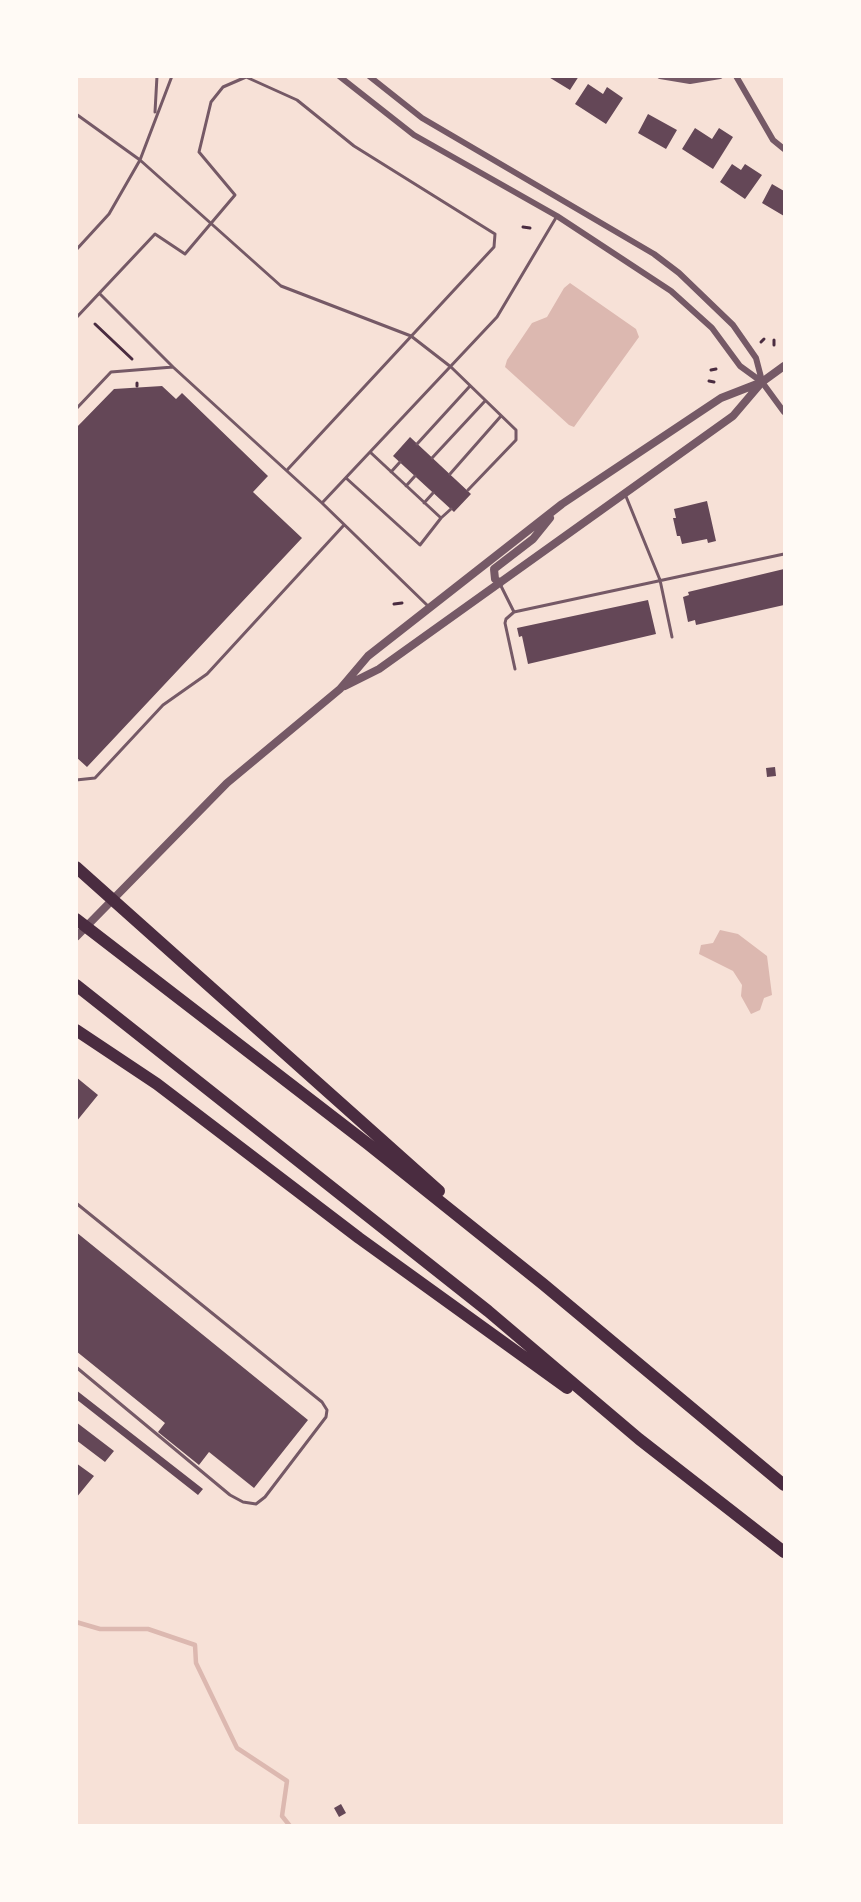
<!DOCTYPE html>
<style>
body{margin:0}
#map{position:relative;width:861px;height:1902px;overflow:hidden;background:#f7e1d7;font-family:"PT Sans",sans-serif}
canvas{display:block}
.frame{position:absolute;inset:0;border:78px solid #fffaf5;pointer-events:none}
</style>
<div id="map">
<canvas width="861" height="1902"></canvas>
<div class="frame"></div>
</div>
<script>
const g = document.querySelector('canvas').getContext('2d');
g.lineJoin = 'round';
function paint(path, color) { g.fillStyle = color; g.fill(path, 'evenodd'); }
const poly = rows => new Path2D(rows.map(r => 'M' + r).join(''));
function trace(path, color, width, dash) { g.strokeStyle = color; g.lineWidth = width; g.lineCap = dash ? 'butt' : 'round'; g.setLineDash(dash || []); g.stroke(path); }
const water = poly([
 [570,283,636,329,639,337,574,427,569,425,505,367,507,360,532,323,547,317,564,288],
 [720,930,738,934,767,956,772,995,764,998,760,1010,751,1014,741,996,742,985,733,971,699,954,701,945,713,943]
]);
const stream = poly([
 [76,1622,100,1629,148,1629,195,1645,196,1663,237,1748,287,1781,282,1816,290,1826]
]);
const building = poly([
 [547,76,579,76,570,90],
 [588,84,603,94,607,87,623,98,606,124,575,104],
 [648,114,677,130,666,149,638,133],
 [695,128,712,139,719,128,733,137,713,169,682,149],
 [732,164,741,170,745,164,762,175,745,199,720,182],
 [772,184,784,191,784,216,762,203],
 [162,386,176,399,182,393,268,476,253,492,302,538,87,767,76,757,76,428,114,389],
 [410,437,471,494,454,512,393,456],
 [707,501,716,541,708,543,707,539,682,544,680,536,677,536,673,518,676,518,674,509],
 [784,569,784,605,696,625,695,620,688,622,683,597,689,595,688,592],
 [648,600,656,634,528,664,522,636,519,637,517,628],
 [775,767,776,776,767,777,766,768],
 [76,1077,98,1095,76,1122],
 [76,1232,308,1420,254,1488,209,1452,199,1465,158,1432,165,1423,76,1351],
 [76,1390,203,1489,198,1495,76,1399],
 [76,1422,114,1451,105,1462,76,1440],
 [76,1463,94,1476,76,1498],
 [341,1804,346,1813,339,1817,334,1808]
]);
const path = poly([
 [523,227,530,228],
 [95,324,132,359],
 [774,340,774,345],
 [761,342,764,339],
 [711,370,716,369],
 [709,381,714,382],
 [137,386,137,383],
 [394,604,402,603]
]);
const service = poly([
 [155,112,157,76],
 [76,114,140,160,281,286,411,336,451,367,516,430,516,440,468,490],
 [76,250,109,214,140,160,172,76],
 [100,294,173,367],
 [76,318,155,234,185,254,235,195,199,152,211,102,223,87,246,77,297,100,354,146,495,234,494,247,288,469],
 [76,409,111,372,173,367,322,503],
 [417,444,470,386],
 [370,452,441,518,451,509],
 [432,458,485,401],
 [391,472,400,462],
 [450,474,501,416],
 [346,478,420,545,441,518],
 [406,486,415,476],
 [625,494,660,580,672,637],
 [424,503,433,493],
 [500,584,514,612,506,619,505,623,515,669],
 [428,606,322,503,497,317,557,216],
 [514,612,784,554],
 [76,780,95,778,163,705,207,674,344,525],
 [76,1203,322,1402,327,1410,326,1417,265,1497,256,1504,243,1502,230,1495,76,1367]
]);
const minor = poly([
 [339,76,414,135,557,216,671,291,712,328,740,366,762,382,784,412],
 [369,76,422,118,654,254,679,273,733,325,756,358,762,381],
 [660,76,690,81,720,76],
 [736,76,773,140,784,149]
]);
const tertiary = poly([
 [500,583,495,579,494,569,533,539,550,518],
 [345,686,379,669,733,416,762,382],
 [76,937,227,783,340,689,368,656,562,504,721,398,762,382,784,366]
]);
const motorway = poly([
 [76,867,439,1191],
 [76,919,368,1144,543,1284,784,1485],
 [76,985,488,1311,639,1439,784,1552],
 [76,1030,157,1084,359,1238,567,1388]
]);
paint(water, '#dcb8b0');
trace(stream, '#dcb8b0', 4.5);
paint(building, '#644757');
trace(path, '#4a2c40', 3);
trace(service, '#755966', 3);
trace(minor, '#755966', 6);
trace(tertiary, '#755966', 8);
trace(motorway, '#4a2c40', 12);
</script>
